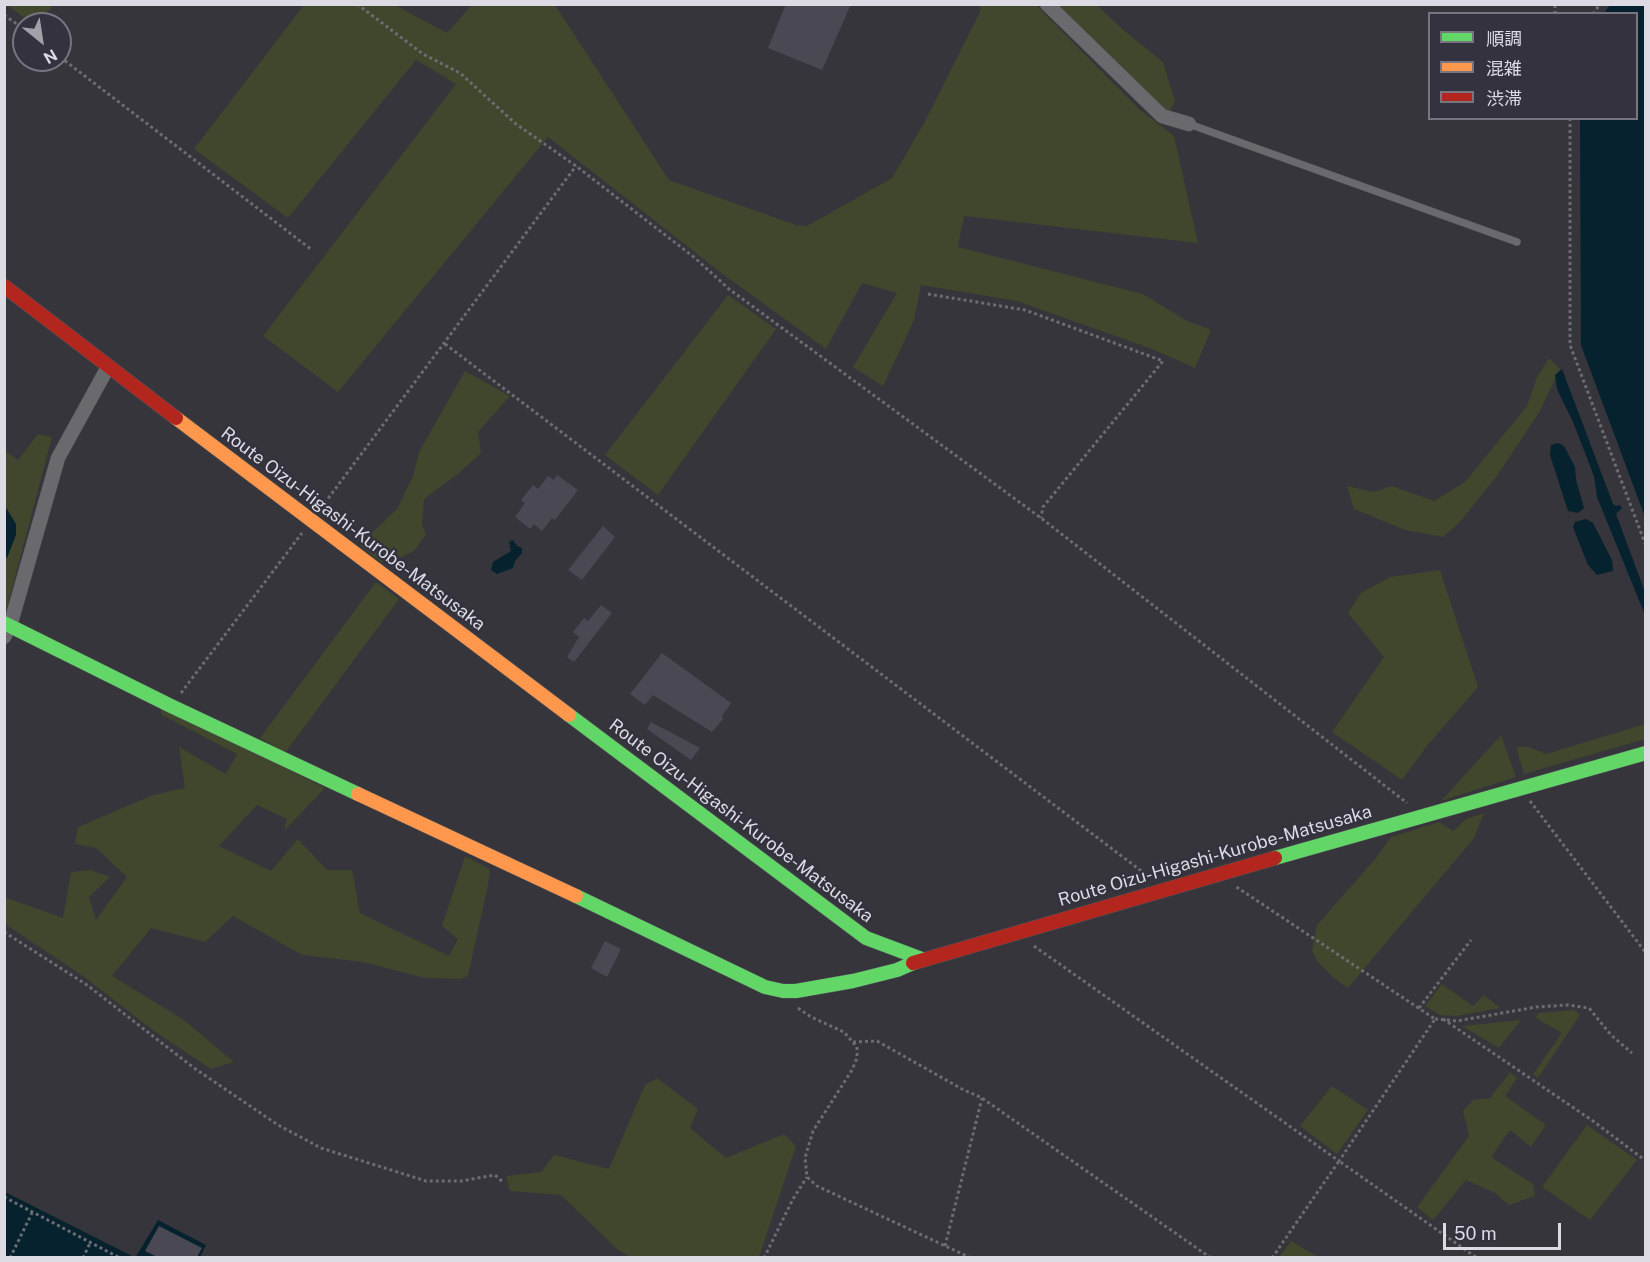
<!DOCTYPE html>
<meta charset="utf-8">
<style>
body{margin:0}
#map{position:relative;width:1650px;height:1262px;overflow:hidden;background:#35353b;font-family:"Public Sans","Noto Sans JP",sans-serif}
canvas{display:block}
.frame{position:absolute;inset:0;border:6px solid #dcdbe3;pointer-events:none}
.legend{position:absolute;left:1428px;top:12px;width:210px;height:108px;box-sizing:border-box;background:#33323e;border:2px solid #777680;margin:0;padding:8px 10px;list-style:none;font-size:18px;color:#dcdbe3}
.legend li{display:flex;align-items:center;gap:12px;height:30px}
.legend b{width:30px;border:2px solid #777680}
.north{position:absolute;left:12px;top:12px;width:60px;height:60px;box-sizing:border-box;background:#33323e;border:2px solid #777680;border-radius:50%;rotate:150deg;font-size:16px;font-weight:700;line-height:24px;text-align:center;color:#dcdbe3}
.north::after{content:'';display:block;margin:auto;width:21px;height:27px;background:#a2a1a8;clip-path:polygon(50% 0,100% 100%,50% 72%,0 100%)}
.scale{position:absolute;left:1443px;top:1223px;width:118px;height:27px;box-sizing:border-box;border:3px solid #dcdbe3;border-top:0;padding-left:8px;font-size:18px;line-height:21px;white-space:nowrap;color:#dcdbe3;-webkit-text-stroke:4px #33323e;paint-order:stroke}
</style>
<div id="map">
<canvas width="1650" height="1262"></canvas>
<div class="frame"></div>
<ul class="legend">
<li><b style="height:8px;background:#63d668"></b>順調</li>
<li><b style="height:8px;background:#ff974d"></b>混雑</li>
<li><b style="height:8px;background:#b3261e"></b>渋滞</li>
</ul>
<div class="north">N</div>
<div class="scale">50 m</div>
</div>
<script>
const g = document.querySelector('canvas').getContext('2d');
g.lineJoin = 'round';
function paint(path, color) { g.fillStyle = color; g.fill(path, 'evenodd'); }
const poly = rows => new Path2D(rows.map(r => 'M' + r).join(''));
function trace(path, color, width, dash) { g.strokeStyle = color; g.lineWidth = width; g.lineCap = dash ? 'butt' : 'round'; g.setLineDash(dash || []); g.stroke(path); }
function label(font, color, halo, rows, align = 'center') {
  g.font = font + ' "Public Sans",sans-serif'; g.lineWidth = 5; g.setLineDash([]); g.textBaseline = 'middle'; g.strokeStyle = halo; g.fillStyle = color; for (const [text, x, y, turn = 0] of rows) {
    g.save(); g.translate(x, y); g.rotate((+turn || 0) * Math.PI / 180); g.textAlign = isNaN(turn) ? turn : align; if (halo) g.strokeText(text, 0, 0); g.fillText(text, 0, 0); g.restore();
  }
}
const green = poly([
 [7,5,53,5,38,24,33,24],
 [304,5,395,5,447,33,472,5,555,5,669,180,796,225,807,226,892,178,923,125,980,12,980,5,1036,5,1140,110,1174,136,1198,243,964,216,958,247,1143,294,1187,321,1211,330,1195,368,1152,349,1017,301,921,285,914,320,883,386,853,367,897,293,862,283,826,349,720,272,548,137,338,392,263,336,456,84,416,60,288,218,194,149],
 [1054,5,1097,5,1121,28,1163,62,1175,102,1168,113],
 [728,295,776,329,658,495,605,455],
 [1549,358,1560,369,1540,411,1499,473,1460,522,1443,537,1405,530,1354,509,1347,486,1374,492,1392,486,1434,501,1465,482,1527,406,1537,377],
 [465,371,510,396,478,432,481,453,459,473,424,499,422,524,426,534,414,551,389,563,381,562,359,545,397,509,413,476,419,452],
 [38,434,52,437,5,615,5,451,18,460],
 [1440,570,1478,687,1426,747,1402,780,1332,732,1384,657,1348,613,1361,593,1390,577],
 [376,582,399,599,285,753,260,738],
 [159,705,325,788,284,831,287,819,257,805,219,846,271,871,298,839,327,870,352,870,360,913,449,956,458,939,442,926,465,856,490,869,488,885,468,976,460,979,425,978,363,962,302,955,233,916,205,942,151,928,112,976,184,1020,234,1062,211,1069,154,1031,83,976,5,924,4,897,63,918,71,872,90,870,110,877,89,897,96,920,127,877,96,848,75,844,78,827,153,795,185,788,179,747,226,774,237,754,162,715],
 [1645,724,1645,739,1524,774,1516,747,1529,747,1546,754],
 [1501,735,1516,777,1441,801],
 [1484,813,1474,838,1348,988,1334,978,1317,961,1312,951,1317,925,1376,858,1391,837,1439,822,1453,831,1466,819],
 [1442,984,1473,1006,1484,995,1500,1008,1456,1016,1440,1015,1425,1006],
 [1574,1010,1580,1015,1538,1078,1533,1074,1562,1033,1536,1018,1538,1013],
 [1521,1020,1499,1048,1462,1026],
 [1510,1072,1517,1078,1505,1096,1546,1125,1531,1147,1510,1130,1491,1157,1533,1184,1535,1196,1509,1205,1495,1193,1466,1180,1433,1220,1417,1207,1469,1136,1463,1111,1473,1100,1490,1098],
 [657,1078,698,1109,690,1128,726,1158,784,1134,796,1146,759,1257,630,1257,618,1250,561,1195,510,1191,506,1176,541,1172,554,1155,609,1169,645,1085],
 [1332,1086,1368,1110,1337,1154,1300,1126],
 [1587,1125,1637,1160,1590,1220,1542,1187],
 [1291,1241,1318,1257,1279,1257]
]);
const water = poly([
 [1610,5,1645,5,1645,517,1581,345,1580,119,1636,118,1636,14,1604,13],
 [1562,369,1613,504,1616,506,1620,505,1622,508,1616,514,1645,592,1645,615,1597,497,1594,476,1573,422,1557,389,1555,375],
 [1558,443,1564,446,1575,467,1576,480,1584,508,1578,513,1568,511,1550,455,1551,445],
 [5,506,16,524,16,535,7,558,4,554],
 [1586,519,1593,523,1612,560,1613,571,1597,575,1588,565,1573,527,1575,522],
 [513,540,517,546,522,548,522,553,515,561,513,568,497,574,491,570,493,562,511,551,509,542],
 [5,1192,7,1193,134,1257,5,1257],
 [158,1220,206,1245,200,1257,135,1258]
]);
const building = poly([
 [786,4,851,4,822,70,768,48],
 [557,475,578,490,555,520,552,518,542,531,534,524,530,529,515,517,525,503,521,500,533,485,538,489,548,476,554,480],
 [603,526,615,537,582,580,568,570],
 [601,605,612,613,574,662,567,657,579,637,573,632,584,618,588,621],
 [662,653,731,703,722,716,723,719,712,732,653,695,645,705,630,694],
 [651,722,700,748,691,760,647,729],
 [605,941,621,949,607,977,591,968],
 [159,1226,202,1248,197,1257,157,1257,145,1251]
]);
const path = poly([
 [357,4,423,54,460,73,516,124,576,166,695,258,729,289,1041,518,1407,803],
 [1555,14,1555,4],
 [1593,14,1600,4],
 [4,15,24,29],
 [60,57,312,250],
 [1570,118,1570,345,1646,546],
 [928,294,1025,310,1163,361,1043,507,1041,518],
 [445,344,1148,876],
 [321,508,576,166],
 [181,693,302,533],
 [1530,801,1646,953],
 [4,932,87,985,194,1068,278,1125,321,1148,426,1181,461,1181,495,1175,503,1182],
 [1034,946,1339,1161,1435,1019,1235,886],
 [798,1008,811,1017,844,1032,857,1047,857,1058,852,1070,813,1131,805,1158,807,1177,817,1186,971,1258],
 [1419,1008,1471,940],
 [1435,1019,1457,1021,1536,1007,1568,1005,1589,1008,1611,1035,1632,1053],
 [1443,1019,1593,1121,1646,1161],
 [853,1042,877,1041,962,1089,982,1098,1211,1258],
 [4,1197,120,1258],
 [945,1246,982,1098],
 [10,1258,32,1213],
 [83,1258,90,1243],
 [764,1258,793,1199,807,1177],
 [1272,1258,1339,1161,1477,1258]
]);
const lane = poly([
 [1189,124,1517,242]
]);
const street = poly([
 [1047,4,1162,116,1189,124],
 [4,637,10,626,58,458,108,367]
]);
const fast = poly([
 [4,623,171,706,358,794],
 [569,715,866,938,922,959],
 [1275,858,1646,753],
 [576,896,765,987,783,991,796,991,853,981,897,970,913,963]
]);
const slow = poly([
 [176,418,569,715],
 [358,794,576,896]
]);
const jam = poly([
 [4,286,176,418],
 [913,963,1275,858]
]);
const streetNames = [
 ["Route Oizu-Higashi-Kurobe-Matsusaka",353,529,37],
 ["Route Oizu-Higashi-Kurobe-Matsusaka",741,821,37],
 ["Route Oizu-Higashi-Kurobe-Matsusaka",1215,856,-16]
];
paint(green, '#40472c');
paint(water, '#05222e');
paint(building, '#4a4953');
trace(lane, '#535359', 8);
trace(street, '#535359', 15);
trace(fast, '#535359', 15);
trace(slow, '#535359', 15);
trace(jam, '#535359', 15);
trace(path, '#6d6c71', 3, [3, 3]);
trace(lane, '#6a6a6e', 7);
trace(street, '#6a6a6e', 14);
trace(fast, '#63d668', 14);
trace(slow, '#ff974d', 14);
trace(jam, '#b3261e', 14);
label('18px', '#dcdbe3', '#33323e', streetNames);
</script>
